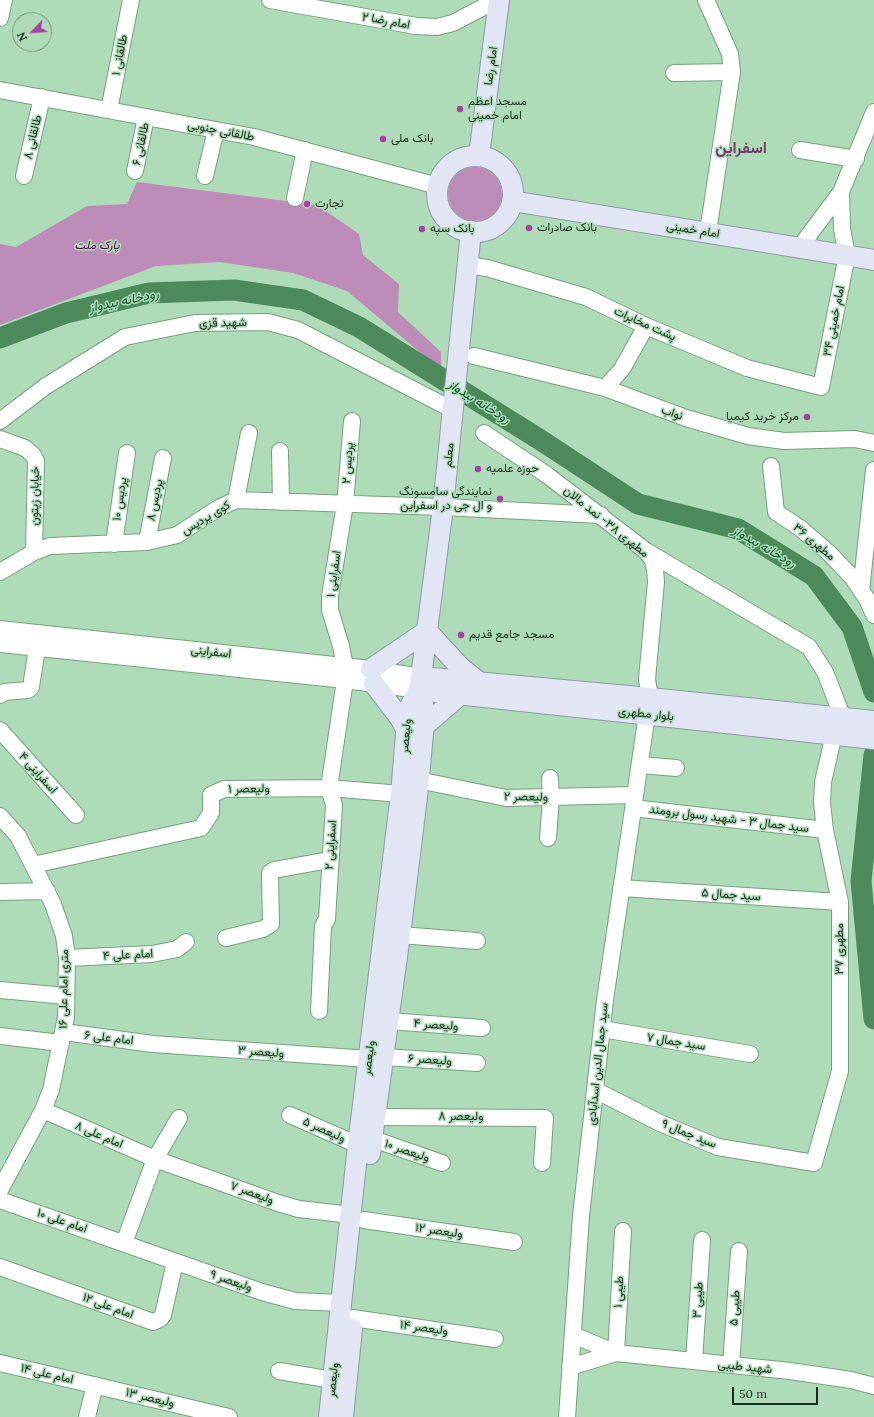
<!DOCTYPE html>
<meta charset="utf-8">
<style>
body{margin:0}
#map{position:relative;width:874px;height:1417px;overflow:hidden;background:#afdcb8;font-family:Lora,serif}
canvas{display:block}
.north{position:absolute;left:12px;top:12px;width:40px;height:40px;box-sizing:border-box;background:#afdcb8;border:1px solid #73957a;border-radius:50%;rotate:245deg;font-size:11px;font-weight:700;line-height:16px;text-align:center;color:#182a1c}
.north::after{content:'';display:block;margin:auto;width:14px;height:18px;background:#a940a2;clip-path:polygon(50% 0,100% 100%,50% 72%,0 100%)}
.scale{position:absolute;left:732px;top:1387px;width:86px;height:18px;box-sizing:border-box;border:2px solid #182a1c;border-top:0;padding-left:5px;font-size:12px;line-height:14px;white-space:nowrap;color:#182a1c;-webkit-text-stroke:3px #afdcb8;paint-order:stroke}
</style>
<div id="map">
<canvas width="874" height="1417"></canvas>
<div class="north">N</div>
<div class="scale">50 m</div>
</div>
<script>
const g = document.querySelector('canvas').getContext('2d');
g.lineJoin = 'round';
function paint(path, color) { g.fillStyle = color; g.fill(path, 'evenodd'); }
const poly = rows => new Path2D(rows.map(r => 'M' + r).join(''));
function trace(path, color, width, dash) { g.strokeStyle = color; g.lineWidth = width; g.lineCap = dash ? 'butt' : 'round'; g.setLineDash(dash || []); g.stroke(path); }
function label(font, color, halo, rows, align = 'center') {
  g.font = font + ' Lora,Vazirmatn,serif'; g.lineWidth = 3; g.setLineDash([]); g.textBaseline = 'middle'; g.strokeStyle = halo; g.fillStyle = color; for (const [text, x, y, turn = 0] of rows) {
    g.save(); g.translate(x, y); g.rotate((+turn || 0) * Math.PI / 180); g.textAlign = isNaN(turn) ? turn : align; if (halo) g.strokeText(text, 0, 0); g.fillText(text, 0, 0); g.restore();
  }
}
const green = poly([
 '448 194a27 27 0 1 1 54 0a27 27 0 1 1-54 0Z',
 [137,182,317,205,359,234,363,255,399,284,398,312,441,352,441,370,347,291,293,273,220,262,156,266,0,325,0,244,16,247,87,206,127,204]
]);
const river = poly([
 [0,338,66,313,149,293,234,290,303,300,359,327,539,439,638,504,738,529,814,576,852,627,874,692],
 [874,755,861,881,874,1019]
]);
const minor = poly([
 [270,0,416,26,437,27,453,23,497,0],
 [706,0,730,54,732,72,708,232],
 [0,18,4,0],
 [674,73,732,72],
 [0,90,254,137,438,186],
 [109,110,131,0],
 [800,150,856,159],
 [135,171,146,117],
 [24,176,42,97],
 [205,176,216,130],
 [295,198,305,150],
 [800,247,841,192,874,112],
 [467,265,487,268,586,297,646,326,747,368,821,387,847,255,842,229,841,192],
 [474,356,605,388,686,418,748,436,784,441,855,439,874,443],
 [605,388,622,369,646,326],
 [0,421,46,386,125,337,195,323,268,322,298,330,453,410],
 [484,433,547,475,646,551,652,559,655,569,656,582,647,679,650,698],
 [0,439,25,448,33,455,36,461,34,552],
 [280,451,281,502],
 [771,466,776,512,800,528,829,553,852,577,867,599,874,615],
 [236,500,249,433],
 [147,542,163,458],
 [114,544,127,453],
 [646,551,809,647,825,672,843,718],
 [0,572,34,552,50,546,147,542,177,535,217,509,236,500,443,507,601,515],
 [861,591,874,470],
 [0,629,371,669,421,677],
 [0,644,345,680,419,690],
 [345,666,341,646,330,610,330,596,345,504,352,421],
 [0,695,4,692,28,690,31,687,37,648],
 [0,730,76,815],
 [640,765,676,768],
 [418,780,506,798,635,795],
 [633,808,825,830],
 [0,816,18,836,53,904,64,936,67,958,66,1017,51,1090,43,1110,0,1190],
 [548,838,551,798,550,778],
 [33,865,201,828,211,813,211,795,224,789,329,788,401,794],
 [621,888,840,902],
 [0,892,47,891],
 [400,935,477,941],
 [226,938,263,929,271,924,270,878,270,873,274,870,329,860],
 [67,958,152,954,177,949,186,942],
 [0,990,66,996],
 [319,1011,323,926,327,919,334,805,329,788,345,680],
 [389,1021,482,1028],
 [602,1029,750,1054],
 [64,1032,153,1044,369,1059],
 [0,1036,61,1043],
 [384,1057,477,1063],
 [595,1090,660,1123,718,1147,814,1163,840,1071,840,902,825,830,822,803,823,782,834,734],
 [43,1110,155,1159,278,1203,299,1209,351,1215],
 [290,1115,358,1145],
 [376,1117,545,1118,542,1163],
 [373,1139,442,1163],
 [0,1200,262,1292,295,1301,341,1303],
 [364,1220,514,1242],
 [124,1243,155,1159,179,1118],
 [0,1267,153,1322,160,1319,163,1315,175,1262],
 [353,1318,495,1339],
 [573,1335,616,1353,790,1371,851,1380,874,1386],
 [616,1353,623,1231],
 [694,1361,702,1240],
 [0,1363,229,1417],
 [731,1365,739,1251],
 [570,1367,616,1353],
 [279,1371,333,1380],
 [87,1417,95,1385],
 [567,1417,581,1216,605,1000,647,714]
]);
const major = poly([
 [479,156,499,0],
 '437 194a38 38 0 1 1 76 0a38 38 0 1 1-76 0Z',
 [512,201,874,260],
 [427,631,460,667,479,682],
 [371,669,427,631],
 [421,677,650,698,874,721],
 [374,684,400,718,407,731],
 [419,690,874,739],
 [423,727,460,695],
 [370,1154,400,935,417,797,425,713,419,690],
 [329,1417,358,1145,401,794,408,710,419,690,421,677,443,507,471,231],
 [343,1417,352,1329]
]);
const markers = [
 [460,109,4,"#a940a2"],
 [383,139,4,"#a940a2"],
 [307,204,4,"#a940a2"],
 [529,228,4,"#a940a2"],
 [422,229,4,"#a940a2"],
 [807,417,4,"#a940a2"],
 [478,469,4,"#a940a2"],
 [500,499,4,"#a940a2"],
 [461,635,4,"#a940a2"]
];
const streetNames = [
 ["امام رضا ۲",386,21,10],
 ["طالقانی ۱",120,55,-79],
 ["امام رضا",491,66,-82],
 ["طالقانی جنوبی",221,131,11],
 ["طالقانی ۸",33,137,-77],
 ["طالقانی ۶",141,144,-78],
 ["امام خمینی",693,230,9],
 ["امام خمینی ۳۴",834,321,-79],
 ["شهید قزی",223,323,-1],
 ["پشت مخابرات",645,324,24],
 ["نواب",672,413,20],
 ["معلم",449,455,-84],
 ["پردیس ۲",348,463,-86],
 ["خیابان زیتون",35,496,-89],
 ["پردیس ۱۰",120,499,-82],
 ["پردیس ۸",155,500,-79],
 ["کوی پردیس",206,518,-31],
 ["مطهری ۳۸- نمد مالان",606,522,39],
 ["مطهری ۳۶",814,542,40],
 ["اسفراینی ۱",334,574,-82],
 ["اسفراینی",211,652,6],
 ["بلوار مطهری",646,714,6],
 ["ولیعصر",406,736,-85],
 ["اسفراینی ۴",38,773,48],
 ["ولیعصر ۱",249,789,-1],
 ["ولیعصر ۲",526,797,1],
 ["سید جمال ۳ - شهید رسول برومند",729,819,7],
 ["اسفراینی ۲",331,845,-86],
 ["سید جمال ۵",731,895,4],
 ["مطهری ۳۷",840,949,-90],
 ["امام علی ۴",128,955,-3],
 ["۱۶ متری امام علی",64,989,-89],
 ["ولیعصر ۴",436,1025,4],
 ["امام علی ۶",109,1038,7],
 ["سید جمال ۷",676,1042,9],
 ["ولیعصر ۳",261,1052,4],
 ["ولیعصر",369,1058,-83],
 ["ولیعصر ۶",430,1060,4],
 ["سید جمال الدین اسدآبادی",598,1064,-84],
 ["ولیعصر ۸",461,1117],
 ["ولیعصر ۵",324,1130,24],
 ["سید جمال ۹",689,1134,22],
 ["امام علی ۸",99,1135,23],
 ["ولیعصر ۱۰",407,1151,19],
 ["ولیعصر ۷",252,1193,20],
 ["امام علی ۱۰",62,1221,19],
 ["ولیعصر ۱۲",439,1231,8],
 ["ولیعصر ۹",231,1281,19],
 ["طیبی ۱",619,1292,-87],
 ["طیبی ۳",698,1300,-86],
 ["امام علی ۱۲",108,1306,20],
 ["طیبی ۵",735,1308,-86],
 ["ولیعصر ۱۴",424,1328,8],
 ["شهید طیبی",745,1367,6],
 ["امام علی ۱۴",47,1374,13],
 ["ولیعصر",333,1380,-84],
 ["ولیعصر ۱۳",150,1398,13]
];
const poiNames = [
 ["مسجد اعظم",468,102],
 ["امام خمینی",468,116],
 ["بانک ملی",391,139],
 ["تجارت",315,204],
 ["بانک صادرات",537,228],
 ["بانک سپه",430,229],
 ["مرکز خرید کیمیا",799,417,"right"],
 ["حوزه علمیه",486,469],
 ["نمایندگی سامسونگ",492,492,"right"],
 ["و ال جی در اسفراین",492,506,"right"],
 ["مسجد جامع قدیم",469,635]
];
const parkNames = [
 ["پارک ملت",97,246]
];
const waterNames = [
 ["رودخانه بیدواز",124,301,-12],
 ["رودخانه بیدواز",479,402,32],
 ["رودخانه بیدواز",764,547,30]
];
const districtNames = [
 ["اسفراین",741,148]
];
paint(green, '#bd8bb7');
trace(river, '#4c8a5b', 21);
trace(minor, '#75a07e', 18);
trace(major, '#8e9aa4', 22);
trace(minor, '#fff', 16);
trace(major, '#e2e6f4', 20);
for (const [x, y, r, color] of markers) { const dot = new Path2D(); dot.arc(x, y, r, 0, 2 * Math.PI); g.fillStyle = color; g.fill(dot); trace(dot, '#afdcb8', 1.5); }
label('12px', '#182a1c', '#afdcb8', streetNames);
label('12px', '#182a1c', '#afdcb8', poiNames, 'left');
label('italic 12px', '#480145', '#afdcb8', parkNames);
label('italic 13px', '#004e21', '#afdcb8', waterNames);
label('bold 16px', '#733e6e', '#afdcb8', districtNames);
</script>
